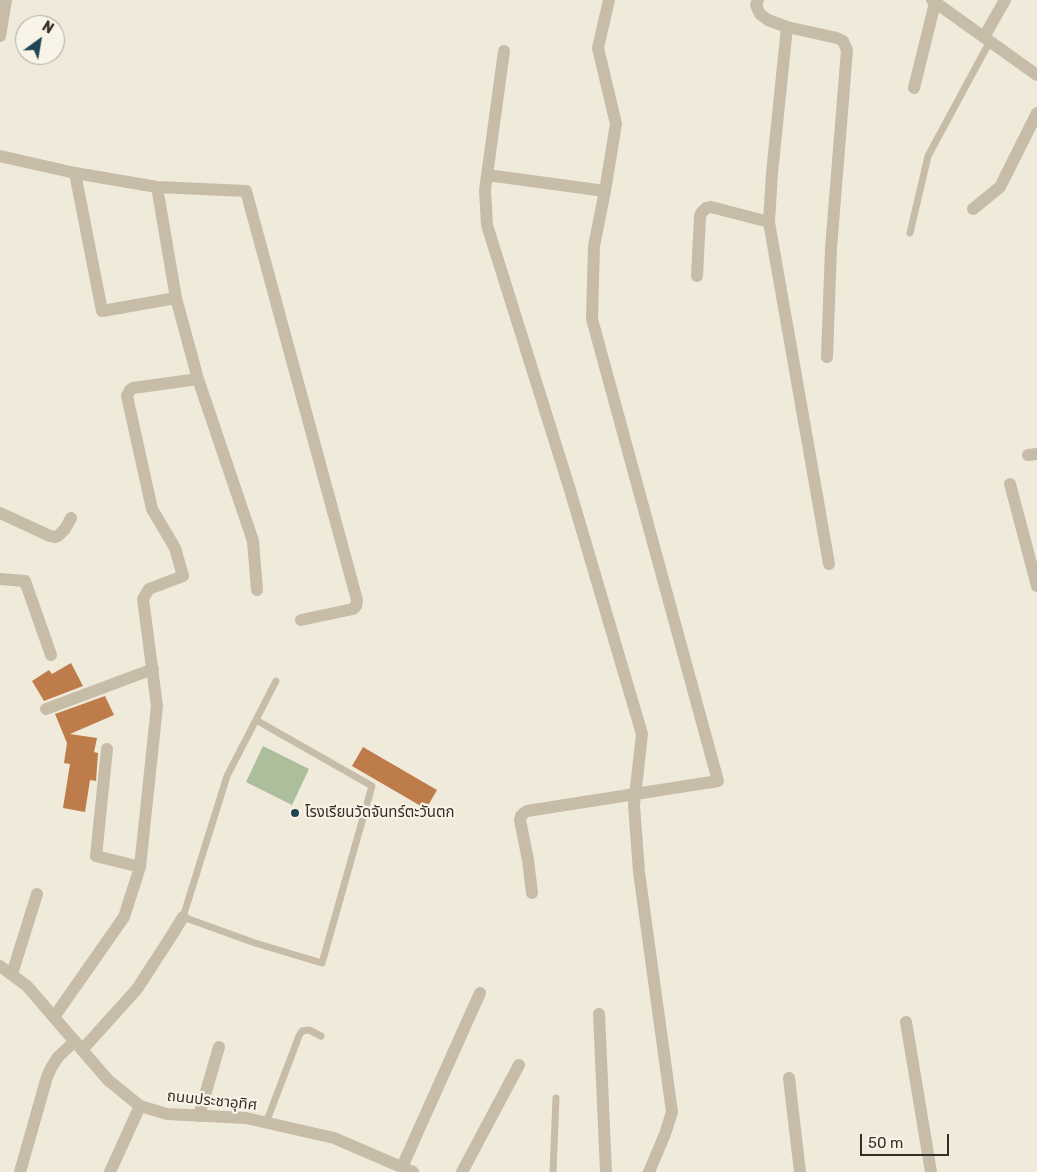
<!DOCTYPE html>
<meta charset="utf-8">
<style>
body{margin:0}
#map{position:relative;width:1037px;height:1172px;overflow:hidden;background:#f0eadb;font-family:Rubik,sans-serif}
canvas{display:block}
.north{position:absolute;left:15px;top:15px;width:50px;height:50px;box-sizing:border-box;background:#f8f3e7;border:1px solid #aaa49b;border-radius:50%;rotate:32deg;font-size:14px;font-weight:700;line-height:20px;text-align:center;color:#352e28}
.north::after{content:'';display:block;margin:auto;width:18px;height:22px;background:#204653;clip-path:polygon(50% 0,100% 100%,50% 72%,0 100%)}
.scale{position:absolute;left:860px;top:1134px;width:89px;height:22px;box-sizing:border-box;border:2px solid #352e28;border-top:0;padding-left:6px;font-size:15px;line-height:18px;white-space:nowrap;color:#352e28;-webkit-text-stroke:4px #f8f3e7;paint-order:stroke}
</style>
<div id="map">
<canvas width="1037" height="1172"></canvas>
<div class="north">N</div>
<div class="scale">50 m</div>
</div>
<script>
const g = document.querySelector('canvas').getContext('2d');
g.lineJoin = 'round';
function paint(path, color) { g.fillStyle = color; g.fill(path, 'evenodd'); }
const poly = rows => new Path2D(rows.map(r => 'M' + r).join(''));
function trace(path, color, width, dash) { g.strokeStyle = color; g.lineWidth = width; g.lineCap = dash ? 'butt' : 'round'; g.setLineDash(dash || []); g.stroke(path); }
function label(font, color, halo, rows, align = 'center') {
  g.font = font + ' Rubik,"Noto Sans Thai",sans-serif'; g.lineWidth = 4.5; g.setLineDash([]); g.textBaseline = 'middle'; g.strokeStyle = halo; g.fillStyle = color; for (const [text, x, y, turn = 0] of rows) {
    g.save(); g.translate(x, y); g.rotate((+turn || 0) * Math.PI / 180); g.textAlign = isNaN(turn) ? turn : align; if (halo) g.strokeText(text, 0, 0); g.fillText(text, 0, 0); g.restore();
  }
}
const green = poly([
 [263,746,309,769,292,805,246,782]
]);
const building = poly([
 [71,663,83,686,44,701,32,681,49,670,52,674],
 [105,696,114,715,70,734,97,738,94,752,98,753,96,781,90,780,85,812,63,808,70,764,64,763,67,743,55,714],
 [363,747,437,790,426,809,352,766]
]);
const service = poly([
 [910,233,928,156,990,41],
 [256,720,372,786,322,963,255,943,183,917,227,776,256,720],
 [256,720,276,681],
 [266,1123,299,1036,302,1031,309,1030,321,1036],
 [553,1172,556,1098]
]);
const minor = poly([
 [758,0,756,5,760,14,768,20,787,27,772,173,769,222,829,564],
 [932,0,1037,75],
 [787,27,837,38,843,41,847,50,831,248,827,357],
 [984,37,1005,0],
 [504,51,485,190,487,225,570,490,642,734,634,805,639,872,672,1112,665,1134,649,1172],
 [914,88,935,3],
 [0,156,75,173,157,187,246,191,357,600,356,606,353,609,301,620],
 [75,173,102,311,176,298],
 [487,175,605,191,616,124,598,48,609,0],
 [157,187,176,298,198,379,253,541,257,590],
 [973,209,1000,187,1037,113],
 [697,276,700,216,702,212,706,208,711,207,769,222],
 [1028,455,1037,454],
 [1010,484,1037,586],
 [0,513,50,536,55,537,58,536,65,529,71,518],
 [0,579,25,581,51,655],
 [46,709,153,669],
 [107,749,96,856,140,867],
 [532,893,528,860,520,820,521,816,524,813,527,811,718,781,592,319,594,246,605,191],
 [12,974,37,894],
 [599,1014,606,1172],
 [54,1017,124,917,140,867,157,706,143,599,149,589,183,576,175,548,152,509,127,396,130,390,133,388,198,379],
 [906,1022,931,1172],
 [82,1050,137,989,172,935,183,917],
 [789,1078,800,1172],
 [199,1116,219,1047],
 [402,1167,480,993],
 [20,1172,47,1077,51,1068,58,1057,75,1041],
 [110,1172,140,1106],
 [462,1172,519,1065]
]);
const tertiary = poly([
 [0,36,6,0],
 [0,966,27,986,108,1080,140,1106,167,1114,246,1118,334,1138,413,1172]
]);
const markers = [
 [295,813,5,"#204653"]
];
const poiNames = [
 ["โรงเรียนวัดจันทร์ตะวันตก",305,813]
];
const streetNames = [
 ["ถนนประชาอุทิศ",212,1101,6]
];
paint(green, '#acbe9c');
paint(building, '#be7c4b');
trace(service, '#c7bca8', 7);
trace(minor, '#c7bca8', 12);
trace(tertiary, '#c7bca8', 12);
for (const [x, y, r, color] of markers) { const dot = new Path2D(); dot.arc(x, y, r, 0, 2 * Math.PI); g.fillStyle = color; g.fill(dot); trace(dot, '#f8f3e7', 2); }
label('15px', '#352e28', '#f8f3e7', poiNames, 'left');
label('15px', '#352e28', '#f8f3e7', streetNames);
</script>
